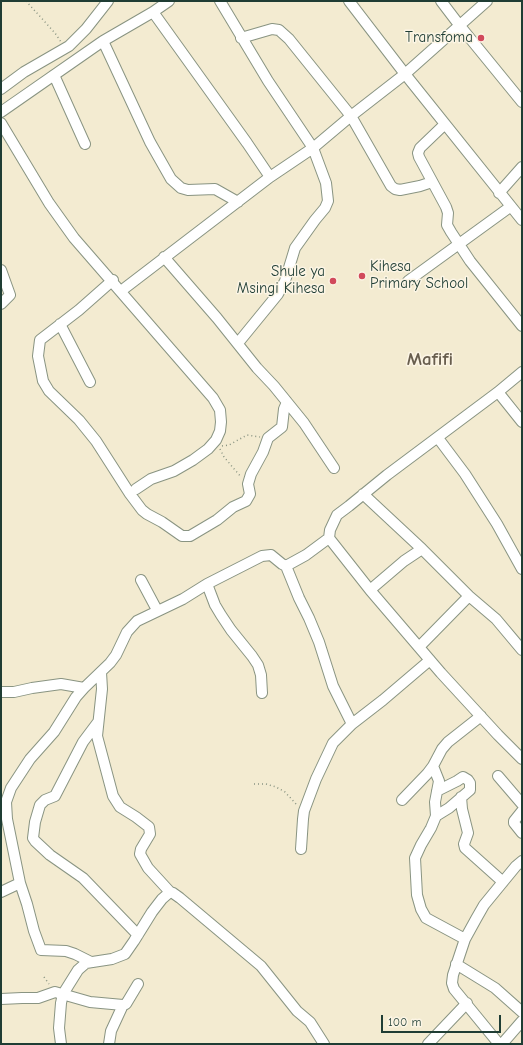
<!DOCTYPE html>
<style>
body{margin:0}
#map{position:relative;width:523px;height:1045px;overflow:hidden;background:#f3ebd1;font-family:"Comic Neue",sans-serif}
canvas{display:block}
.frame{position:absolute;inset:0;border:2px solid #1f3d34;pointer-events:none}
.scale{position:absolute;left:381px;top:1015px;width:120px;height:18px;box-sizing:border-box;border:2px solid #1f3d34;border-top:0;padding-left:5px;font-size:12px;line-height:14px;white-space:nowrap;color:#1f3d34;-webkit-text-stroke:3px #fcf5e5;paint-order:stroke}
</style>
<div id="map">
<canvas width="523" height="1045"></canvas>
<div class="frame"></div>
<div class="scale">100 m</div>
</div>
<script>
const g = document.querySelector('canvas').getContext('2d');
g.lineJoin = 'round';
const poly = rows => new Path2D(rows.map(r => 'M' + r).join(''));
function trace(path, color, width, dash) { g.strokeStyle = color; g.lineWidth = width; g.lineCap = dash ? 'butt' : 'round'; g.setLineDash(dash || []); g.stroke(path); }
function label(font, color, halo, rows, align = 'center') {
  g.font = font + ' "Comic Neue",sans-serif'; g.lineWidth = 3; g.setLineDash([]); g.textBaseline = 'middle'; g.strokeStyle = halo; g.fillStyle = color; for (const [text, x, y, turn = 0] of rows) {
    g.save(); g.translate(x, y); g.rotate((+turn || 0) * Math.PI / 180); g.textAlign = isNaN(turn) ? turn : align; if (halo) g.strokeText(text, 0, 0); g.fillText(text, 0, 0); g.restore();
  }
}
const path = poly([
 [26,1,55,33,61,42],
 [222,446,229,445,247,435,260,437],
 [220,449,224,457,241,477],
 [254,784,266,784,276,787,285,792,296,804],
 [44,977,49,984]
]);
const minor = poly([
 [220,1,268,81,313,148,326,183,328,201,325,208,315,220,295,248,285,281,278,294,238,343],
 [349,1,405,74,522,220],
 [441,1,460,26,522,102],
 [153,12,247,143,270,177],
 [241,38,272,29,279,30,289,39,351,116,391,186,395,189,400,190,420,186,432,182],
 [103,41,150,142,171,179,181,188,188,190,215,189,238,202],
 [54,75,85,144],
 [1,89,24,72,69,46,86,29,108,1],
 [1,112,103,41,153,12,169,1],
 [1,123,49,203,74,238,213,398,220,410,221,422,220,431,216,440,208,449,193,460,174,471,151,479,136,489],
 [445,124,420,148,418,153,419,157,446,207,448,213,447,225,451,232,470,261,522,326],
 [499,193,522,167],
 [164,257,217,318,257,368,274,386,304,423,334,468],
 [1,270,10,295,1,304],
 [113,280,79,310,40,340,38,356,43,381,49,391,79,420,96,441,130,494,142,510,147,514,162,522,182,536,190,536,217,520,233,507,246,501,250,494,248,484,251,474,263,452,268,438,282,427,284,409,287,402],
 [408,281,510,207],
 [121,291,270,177,313,148,351,116,405,74,487,1],
 [60,324,90,382],
 [522,372,498,392,387,475,349,506,337,515,330,530,329,538,370,590,441,673,498,735,522,759],
 [498,392,522,422],
 [438,438,465,474,497,524,522,569],
 [363,494,422,549,469,596,496,619,522,650],
 [286,566,299,598,309,618,319,642,333,686,352,724],
 [141,580,157,610],
 [207,584,215,605,221,615,231,630,252,656,258,665,261,675,262,693],
 [370,590,404,561,422,549],
 [419,647,469,596],
 [101,672,102,689,97,736,113,796,120,807,136,817,149,827,150,834,141,849,140,854,148,868,170,892],
 [1,692,14,692,32,688,61,684,84,688],
 [98,722,83,742,55,796,45,800,40,805,35,822,33,838,35,841,50,855,83,878,138,935],
 [433,766,439,781,435,802,436,816,431,828,421,845,415,858,417,895,421,909,426,918,465,939],
 [498,776,522,804],
 [461,797,462,809,468,833,464,844,465,848,503,882],
 [402,800,427,774,433,766,442,749,448,742,481,716],
 [522,811,514,821,514,823,522,833],
 [436,816,449,808,470,790,470,783,468,780,463,777,457,781,437,791],
 [301,849,303,819,304,811,316,779,333,743,352,724,383,700,430,660],
 [1,892,20,883],
 [91,962,75,954,66,951,41,950,34,931,27,904,20,883,7,819,6,802,11,788,30,759,54,732,76,697,84,688,110,663,116,655,127,632,137,621,183,599,207,584,262,556,271,555,282,564,286,566,306,555,329,538],
 [456,964,495,988,522,1012],
 [1,999,22,998,38,998,55,992,90,1002,123,1005,126,1004,138,984],
 [61,1044,59,1028,61,1003,63,994,78,970,86,963,112,959,125,954,134,941,152,912,162,899,170,892,173,893,180,898,261,966,297,1011,310,1022,324,1044],
 [109,1044,111,1031,123,1005],
 [428,1044,467,1003],
 [499,1044,454,989,452,983,453,975,465,939,476,919,484,905,516,866,522,861],
 [502,1044,522,1021]
]);
const markers = [
 [481,38,4,"#d1495b"],
 [362,276,4,"#d1495b"],
 [333,281,4,"#d1495b"]
];
const poiNames = [
 ["Transfoma",473,38],
 ["Kihesa",370,267,"left"],
 ["Primary School",370,284,"left"],
 ["Shule ya",325,272],
 ["Msingi Kihesa",325,289]
];
const districtNames = [
 ["Mafifi",430,360]
];
trace(minor, '#899482', 12);
trace(path, '#899482', 1.5, [1, 3]);
trace(minor, '#fff', 10);
for (const [x, y, r, color] of markers) { const dot = new Path2D(); dot.arc(x, y, r, 0, 2 * Math.PI); g.fillStyle = color; g.fill(dot); trace(dot, '#fcf5e5', 1.5); }
label('15px', '#1f3d34', '#fcf5e5', poiNames, 'right');
label('bold 19px', '#685e4e', '#fcf5e5', districtNames);
</script>
